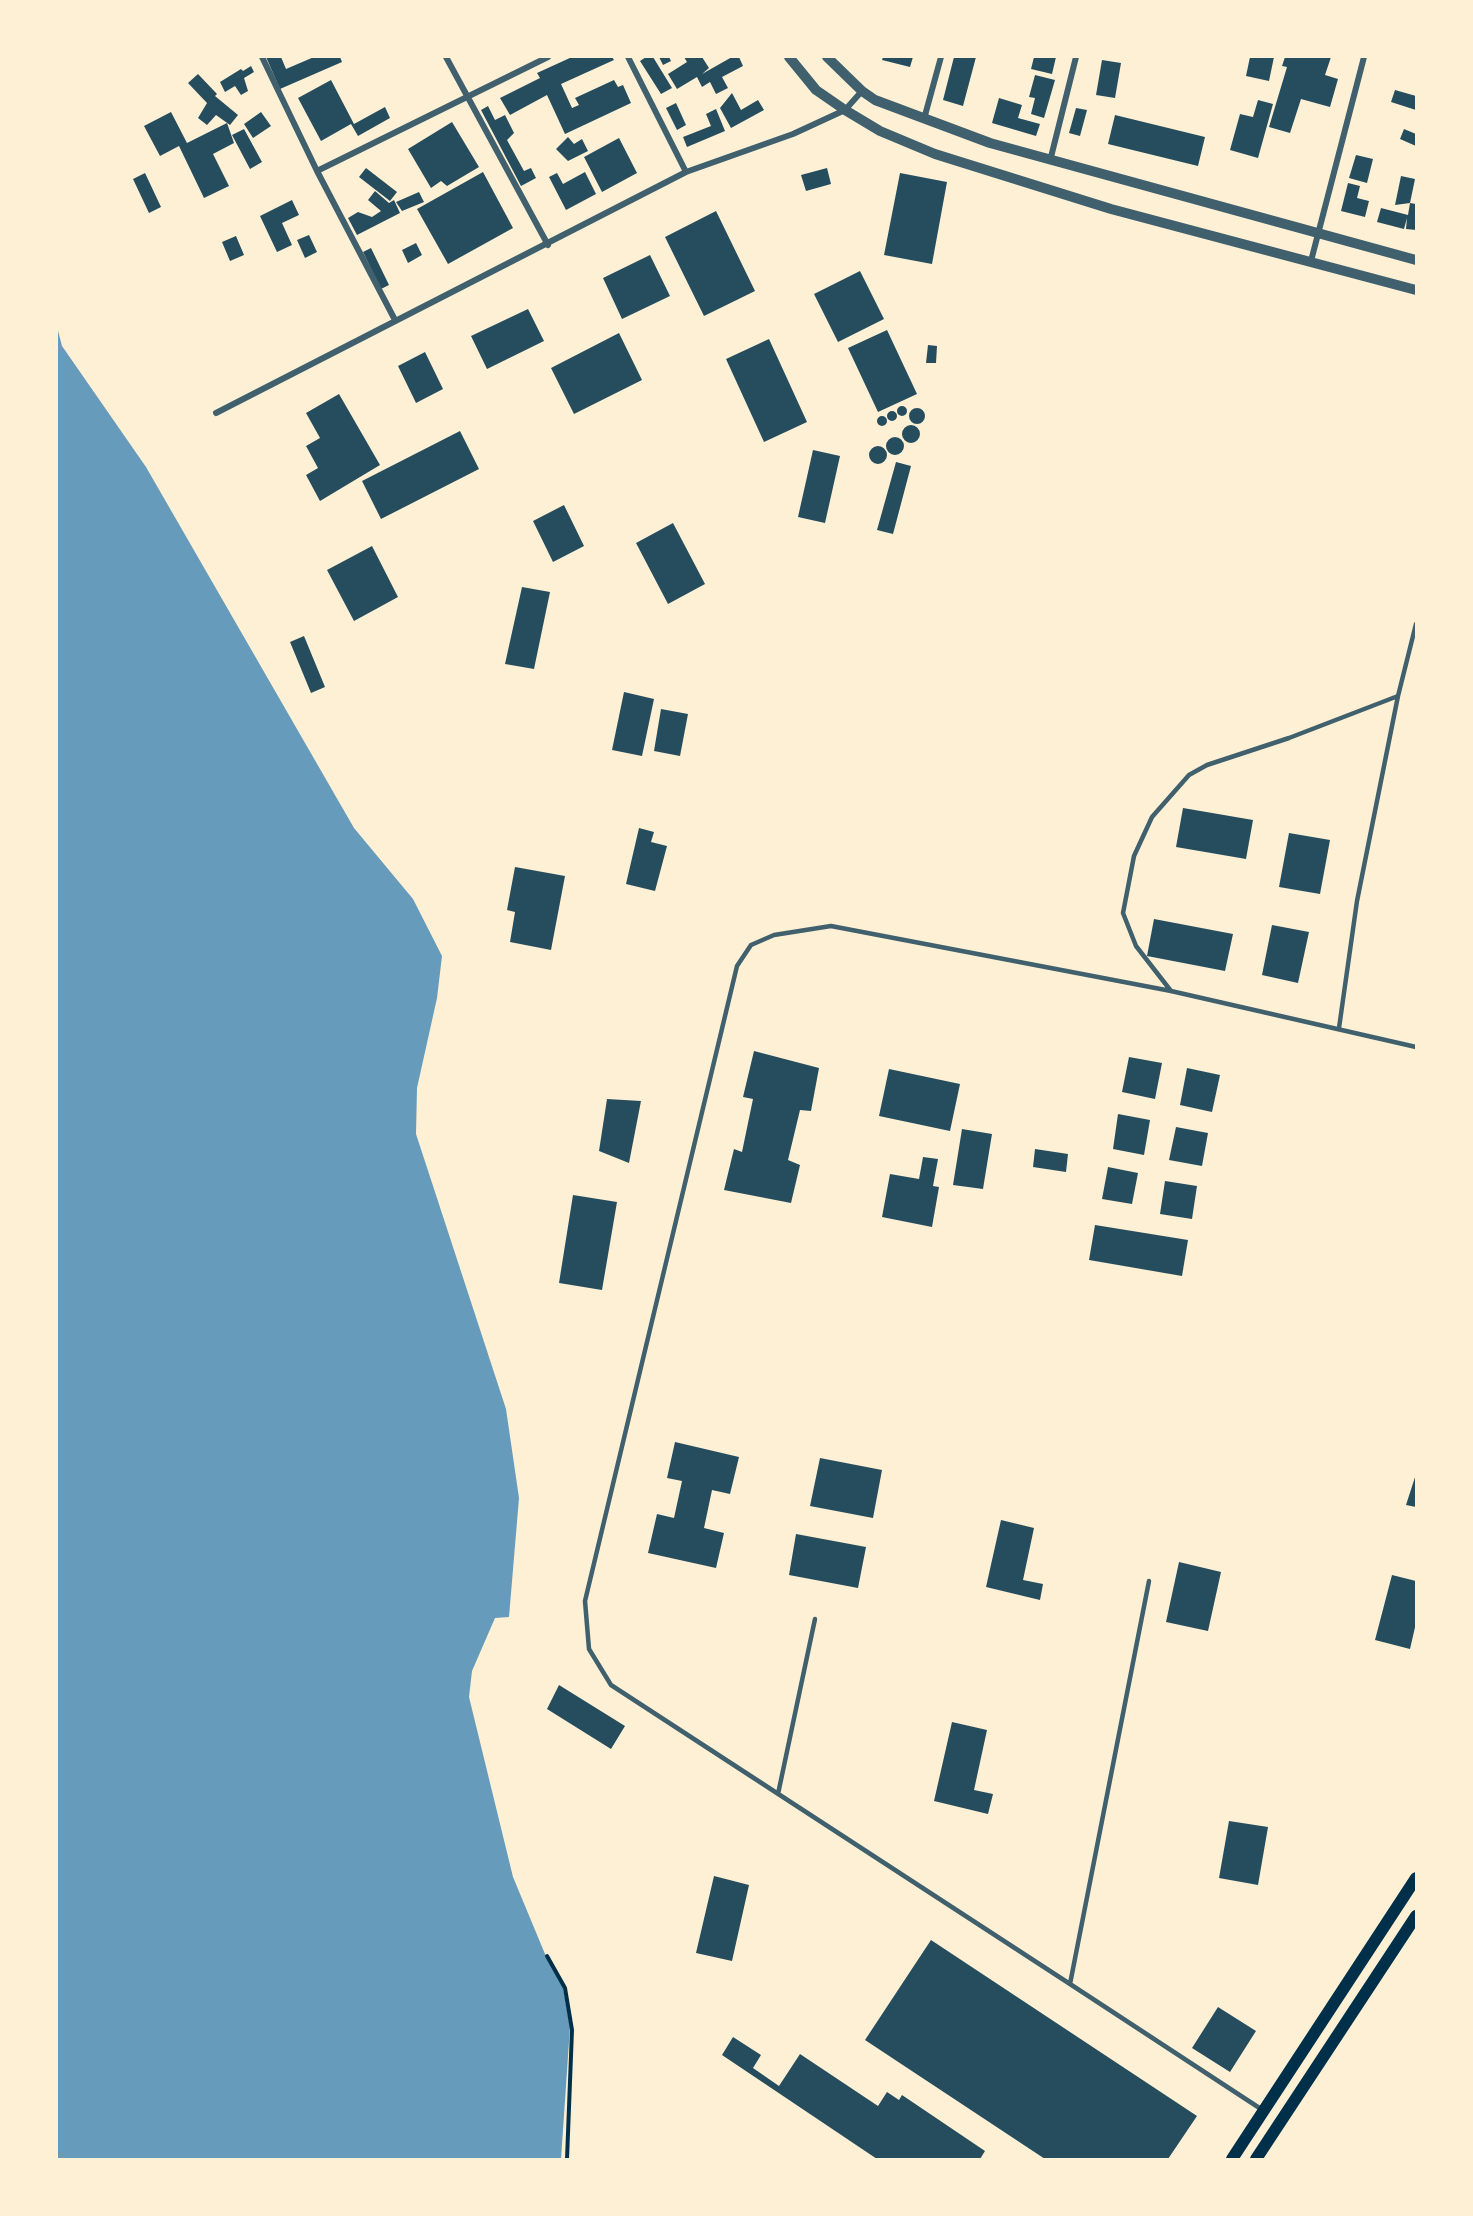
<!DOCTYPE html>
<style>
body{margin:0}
#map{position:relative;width:1473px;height:2216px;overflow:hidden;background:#fdf0d5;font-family:Quicksand,sans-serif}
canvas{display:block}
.frame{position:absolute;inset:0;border:58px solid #fdf0d5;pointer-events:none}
</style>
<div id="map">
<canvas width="1473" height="2216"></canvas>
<div class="frame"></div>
</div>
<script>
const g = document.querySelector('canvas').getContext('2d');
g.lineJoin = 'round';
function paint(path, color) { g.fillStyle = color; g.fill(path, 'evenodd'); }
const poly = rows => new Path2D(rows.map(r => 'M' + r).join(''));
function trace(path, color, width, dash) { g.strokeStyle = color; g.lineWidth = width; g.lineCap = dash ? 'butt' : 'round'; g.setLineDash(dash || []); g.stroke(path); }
const water = poly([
 [57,327,62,346,146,467,354,828,413,899,442,956,437,998,417,1088,416,1134,506,1409,519,1498,509,1617,495,1618,472,1671,469,1697,513,1877,545,1954,563,1987,570,2027,561,2159,57,2159]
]);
const building = poly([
 [266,57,281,57,286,69,314,57,340,57,342,62,280,89],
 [572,57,612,57,614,60,561,84,572,108,579,105,575,98,614,80,618,87,623,85,631,103,565,134,547,95,510,115,500,98,540,78,537,73],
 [646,57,653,57,672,88,661,94,640,61],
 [659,57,669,57,671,61,663,65],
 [684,57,702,57,709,68,702,74,732,57,739,57,743,66,722,77,728,88,716,94,710,82,702,87,697,77,677,89,668,74,687,62],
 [883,57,913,57,910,67,882,60],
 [954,57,976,57,963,106,943,100],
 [1034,57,1056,57,1052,74,1031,69],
 [1250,57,1274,57,1269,81,1246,76],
 [1285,57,1331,57,1325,75,1338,79,1330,107,1301,99,1290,133,1269,127,1287,67,1282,66],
 [1102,60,1121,63,1115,98,1096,95],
 [251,66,254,72,244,78,248,91,241,95,235,86,225,92,220,82,241,69,243,71],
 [198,74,217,94,215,96,238,115,230,125,216,115,207,125,198,118,207,103,188,83],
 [1035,75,1055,80,1044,118,1031,114,1035,98,1029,97],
 [331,80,354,124,385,107,390,118,358,136,351,124,321,141,298,98],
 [1395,90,1416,96,1416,110,1391,102],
 [732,93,741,110,758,100,764,110,731,128,720,108],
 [999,98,1022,105,1018,118,1040,124,1036,136,992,123],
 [1258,100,1273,104,1258,158,1230,150,1240,114,1253,117],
 [676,103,686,125,677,130,666,108],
 [488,106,495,120,505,115,514,133,507,140,524,171,531,168,536,178,521,186,481,110],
 [1076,108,1087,110,1080,136,1069,133],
 [716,109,725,131,687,147,683,137,711,126,706,114],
 [171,112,187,143,227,123,234,143,213,154,229,186,204,198,179,146,160,156,144,126],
 [261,112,271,126,253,138,244,124],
 [1115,115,1205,137,1198,166,1108,144],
 [452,122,479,167,447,186,441,181,431,188,408,149],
 [244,129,262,162,250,169,232,135],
 [1404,129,1416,134,1416,146,1400,139],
 [568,137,574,144,582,139,588,151,568,161,556,149],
 [619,138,637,173,602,192,584,157],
 [1356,155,1373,159,1367,183,1349,178],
 [366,168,397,192,390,201,359,177],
 [827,168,831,184,806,191,801,175],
 [483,172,513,228,448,264,417,209],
 [585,172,596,194,566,210,549,177,557,173,563,184],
 [145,173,161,207,149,213,133,179],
 [900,173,947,182,932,264,884,255],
 [1401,176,1415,179,1410,203,1395,205],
 [1348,183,1360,186,1357,198,1369,201,1365,217,1341,211],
 [375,191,389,203,394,200,400,213,357,235,348,218,358,212,372,217,381,211,368,200],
 [419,192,424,202,402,211,396,202],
 [292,200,299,215,282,223,292,245,277,252,260,216],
 [1410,203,1416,204,1416,230,1406,229,1407,218,1404,229,1377,222,1381,208,1408,215],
 [716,211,755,291,704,316,665,237],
 [309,235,317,252,305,258,297,240],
 [236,236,244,255,230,261,222,242],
 [416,243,422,255,408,263,402,250],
 [371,248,389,285,381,289,363,252],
 [650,255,670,296,622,319,603,278],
 [860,271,884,319,838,342,814,294],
 [528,309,544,341,487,369,471,336],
 [887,330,917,394,878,412,848,348],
 [619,333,642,380,574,414,551,368],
 [769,339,807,422,764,442,726,359],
 [928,345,937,346,936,363,926,363],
 [425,352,443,389,416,403,398,366],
 [339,394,380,465,320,501,306,475,318,468,306,446,320,438,306,413],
 '897 411a5 5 0 1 1 10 0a5 5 0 1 1-10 0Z',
 '909 416a8 8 0 1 1 16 0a8 8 0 1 1-16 0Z',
 '887 416a5 5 0 1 1 10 0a5 5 0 1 1-10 0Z',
 '877 421a5 5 0 1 1 10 0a5 5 0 1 1-10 0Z',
 '902 434a9 9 0 1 1 18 0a9 9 0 1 1-18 0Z',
 [460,431,479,469,381,519,362,481],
 '886 446a9 9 0 1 1 18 0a9 9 0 1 1-18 0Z',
 '869 455a9 9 0 1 1 18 0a9 9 0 1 1-18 0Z',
 [813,450,840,456,825,523,798,517],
 [896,462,911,466,893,534,877,530],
 [564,505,584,546,553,562,533,521],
 [673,523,705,584,668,604,636,543],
 [372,546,398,597,354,621,327,570],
 [522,587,550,592,534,669,505,664],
 [304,636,325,687,311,693,290,642],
 [624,692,654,699,642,756,612,750],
 [661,709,688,714,680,756,654,751],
 [1183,808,1253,820,1246,859,1176,847],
 [639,828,654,832,651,842,667,846,655,891,626,884],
 [1289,833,1330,840,1320,894,1279,887],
 [515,867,565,876,551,950,510,942,515,912,507,910],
 [1154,919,1233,934,1225,971,1147,956],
 [1272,925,1309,932,1298,983,1262,975],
 [754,1051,819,1068,811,1111,800,1110,788,1160,800,1165,791,1203,724,1190,734,1149,742,1152,753,1099,743,1097],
 [1129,1057,1162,1063,1155,1099,1122,1092],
 [1187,1068,1220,1075,1212,1112,1180,1105],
 [889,1069,960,1084,950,1131,879,1116],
 [607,1099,641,1101,629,1163,599,1151],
 [1118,1114,1150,1120,1144,1155,1113,1149],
 [1176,1127,1208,1133,1202,1166,1169,1160],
 [962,1129,992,1134,983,1189,953,1185],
 [1035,1149,1068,1154,1066,1172,1033,1167],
 [923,1157,938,1159,933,1186,939,1187,932,1227,882,1217,890,1174,919,1179],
 [1108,1167,1138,1173,1132,1204,1102,1199],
 [1165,1181,1197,1186,1192,1219,1160,1214],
 [573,1195,617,1202,602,1290,559,1283],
 [1095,1225,1188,1240,1182,1276,1089,1260],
 [675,1442,739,1457,730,1494,712,1490,704,1528,724,1533,716,1568,648,1553,657,1514,674,1518,682,1481,667,1478],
 [820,1458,882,1470,873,1518,810,1506],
 [1416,1474,1416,1507,1406,1505],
 [1001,1520,1034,1528,1023,1580,1043,1584,1040,1600,986,1587],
 [796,1534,866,1547,858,1588,789,1575],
 [1179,1562,1221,1572,1208,1631,1166,1622],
 [1392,1575,1416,1581,1416,1623,1410,1649,1375,1640],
 [559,1685,625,1726,611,1749,547,1709],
 [952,1722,987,1730,974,1790,993,1794,988,1814,934,1801],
 [1229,1821,1268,1827,1258,1885,1219,1878],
 [714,1876,749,1885,732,1961,696,1953],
 [931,1940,1197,2116,1168,2159,1045,2159,865,2040],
 [1218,2007,1256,2031,1230,2072,1192,2048],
 [733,2037,761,2055,753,2068,779,2086,800,2054,878,2106,887,2092,899,2100,902,2095,985,2151,980,2159,877,2159,722,2055]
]);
const path = poly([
 [547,1956,565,1988,572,2030,567,2159]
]);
const service = poly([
 [1171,991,1136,946,1123,913,1134,856,1152,817,1189,775,1207,765,1289,738,1398,696],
 [1339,1028,1357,901,1398,696,1416,624],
 [1149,1581,1070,1984,1264,2111],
 [778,1794,815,1619],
 [1070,1984,611,1685,589,1649,585,1601,737,966,751,945,774,935,831,926,1171,991,1416,1047]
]);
const minor = poly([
 [262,57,317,171,395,320],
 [446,57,548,245],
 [628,57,686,172],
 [924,119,941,57],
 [1050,161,1076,57],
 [317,171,548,57],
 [1311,261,1364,57],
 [216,413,686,172,793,134,845,110,862,91]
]);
const tertiary = poly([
 [789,57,816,90,845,110,880,131,935,154,1111,209,1416,290],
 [827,57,862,91,875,100,990,143,1416,260]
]);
const secondary = poly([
 [1232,2159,1416,1878],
 [1256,2159,1416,1916]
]);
paint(water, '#669bbc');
paint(building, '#264d5e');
trace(path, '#003049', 4);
trace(service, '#3f606c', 4.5);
trace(minor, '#3f606c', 6);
trace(tertiary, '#3f606c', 10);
trace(secondary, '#003049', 12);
</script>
